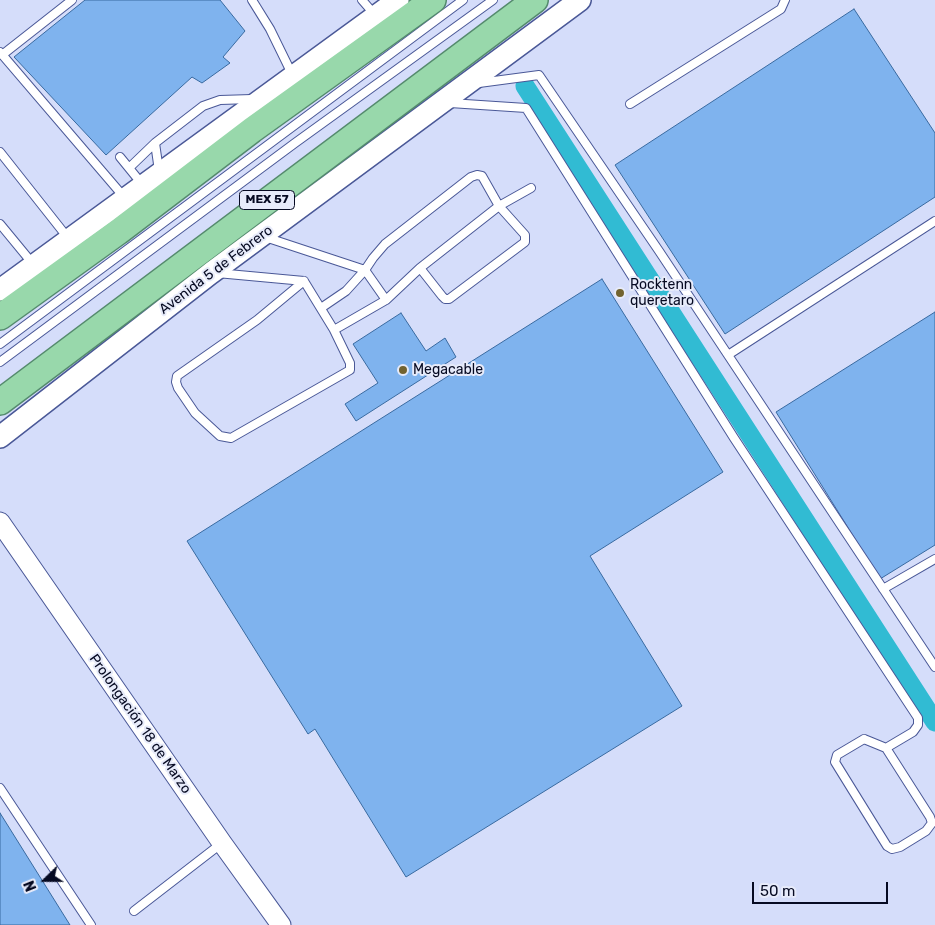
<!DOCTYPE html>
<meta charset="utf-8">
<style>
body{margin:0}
#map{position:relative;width:935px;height:925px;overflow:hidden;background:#d5ddfa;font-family:Rubik,sans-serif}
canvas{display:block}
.north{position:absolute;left:20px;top:855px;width:50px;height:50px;-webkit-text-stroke:4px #e7ebfa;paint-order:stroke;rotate:248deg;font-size:14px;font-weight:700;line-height:20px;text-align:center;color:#060a22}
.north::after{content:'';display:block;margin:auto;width:18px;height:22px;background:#060a22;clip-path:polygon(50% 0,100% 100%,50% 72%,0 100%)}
.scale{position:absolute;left:752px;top:882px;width:136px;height:22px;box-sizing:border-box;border:2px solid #060a22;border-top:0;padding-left:6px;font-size:15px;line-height:18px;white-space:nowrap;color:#060a22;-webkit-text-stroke:4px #e7ebfa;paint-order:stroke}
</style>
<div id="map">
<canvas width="935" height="925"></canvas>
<div class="north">N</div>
<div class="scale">50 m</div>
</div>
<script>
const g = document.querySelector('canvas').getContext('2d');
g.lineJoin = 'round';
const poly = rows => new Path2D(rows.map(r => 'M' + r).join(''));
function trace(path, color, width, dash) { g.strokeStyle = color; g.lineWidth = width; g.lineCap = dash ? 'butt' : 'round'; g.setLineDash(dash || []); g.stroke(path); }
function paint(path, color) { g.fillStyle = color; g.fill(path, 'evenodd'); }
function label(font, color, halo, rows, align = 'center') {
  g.font = font + ' Rubik,sans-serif'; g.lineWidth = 4; g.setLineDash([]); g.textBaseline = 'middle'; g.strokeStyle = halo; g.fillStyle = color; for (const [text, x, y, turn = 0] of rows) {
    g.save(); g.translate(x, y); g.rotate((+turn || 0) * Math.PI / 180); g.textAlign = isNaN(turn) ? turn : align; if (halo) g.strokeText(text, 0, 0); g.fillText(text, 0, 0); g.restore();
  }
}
const canal = poly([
 [525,86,935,722]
]);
const building = poly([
 [85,0,220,0,245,31,223,57,230,63,202,83,192,77,106,155,14,57,85,0],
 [854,9,935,133,935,197,725,334,615,165,854,9],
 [602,279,723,472,590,556,682,706,406,877,315,729,308,734,187,541,602,279],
 [935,312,935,545,880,579,776,412,935,312],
 [401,313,426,351,445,338,456,357,356,421,345,404,378,383,353,344,401,313],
 [0,813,70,925,0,925,0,813]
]);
const service = poly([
 [252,0,270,29,292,74],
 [362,0,375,15],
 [0,52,124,197],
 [2,55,72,0],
 [479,83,539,75,659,251,935,667],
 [450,103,526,108,734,438,918,718,918,725,913,732,886,748],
 [630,104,781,9,785,0],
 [0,152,68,238],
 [120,157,142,184],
 [129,168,155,143],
 [159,171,155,143,203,106,220,100,252,99],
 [0,224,33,264],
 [265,237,365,270,386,300,334,330,350,363,350,370,231,438,220,436,195,413,178,388,176,382,177,376,257,320,304,281],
 [217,273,304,281],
 [304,281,334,330],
 [386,300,420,268,499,206,531,188],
 [321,308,346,291,365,270,373,258,385,244,471,177,477,175,482,176,499,206,525,235,525,242,449,299,445,299,442,296,420,268],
 [0,344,463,0],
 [728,355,935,221],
 [0,362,295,143,493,0],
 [883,589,935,559],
 [864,739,886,748,930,817,932,823,926,831,900,847,892,849,887,846,835,762,837,755,864,739],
 [0,788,91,925],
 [134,911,222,843]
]);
const tertiary = poly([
 [0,522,222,843,281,925]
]);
const secondary = poly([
 [0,290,398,0],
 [0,437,211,273,580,0]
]);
const trunk = poly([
 [0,317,118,232,252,130,433,0],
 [0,402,535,0]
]);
const markers = [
 [620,293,5,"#726330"],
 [403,370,5,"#726330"]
];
const shields = [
 [267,200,55]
];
const shieldNames = [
 ["MEX 57",267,200]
];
const streetNames = [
 ["Avenida 5 de Febrero",216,270,-37],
 ["Prolongación 18 de Marzo",140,724,55]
];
const poiNames = [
 ["Rocktenn",630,285],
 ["queretaro",630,301],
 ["Megacable",413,370]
];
trace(canal, '#31bbd3', 19);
paint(building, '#7fb3ee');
trace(building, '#396aa0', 1);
trace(service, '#4a5897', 10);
trace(tertiary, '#4a5897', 21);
trace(secondary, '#4a5897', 24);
trace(trunk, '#548a6d', 28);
trace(service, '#fff', 8);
trace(tertiary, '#fff', 19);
trace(secondary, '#fff', 21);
trace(trunk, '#98d8ab', 25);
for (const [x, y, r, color] of markers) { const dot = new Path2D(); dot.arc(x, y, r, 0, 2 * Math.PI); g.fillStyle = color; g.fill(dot); trace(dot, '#e7ebfa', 2); }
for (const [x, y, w] of shields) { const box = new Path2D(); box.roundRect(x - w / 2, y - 9.5, w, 19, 4); g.fillStyle = '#e7ebfa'; g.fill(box); trace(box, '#060a22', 1); }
label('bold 12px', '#060a22', null, shieldNames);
label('14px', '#060a22', '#e7ebfa', streetNames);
label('14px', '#060a22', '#e7ebfa', poiNames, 'left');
</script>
